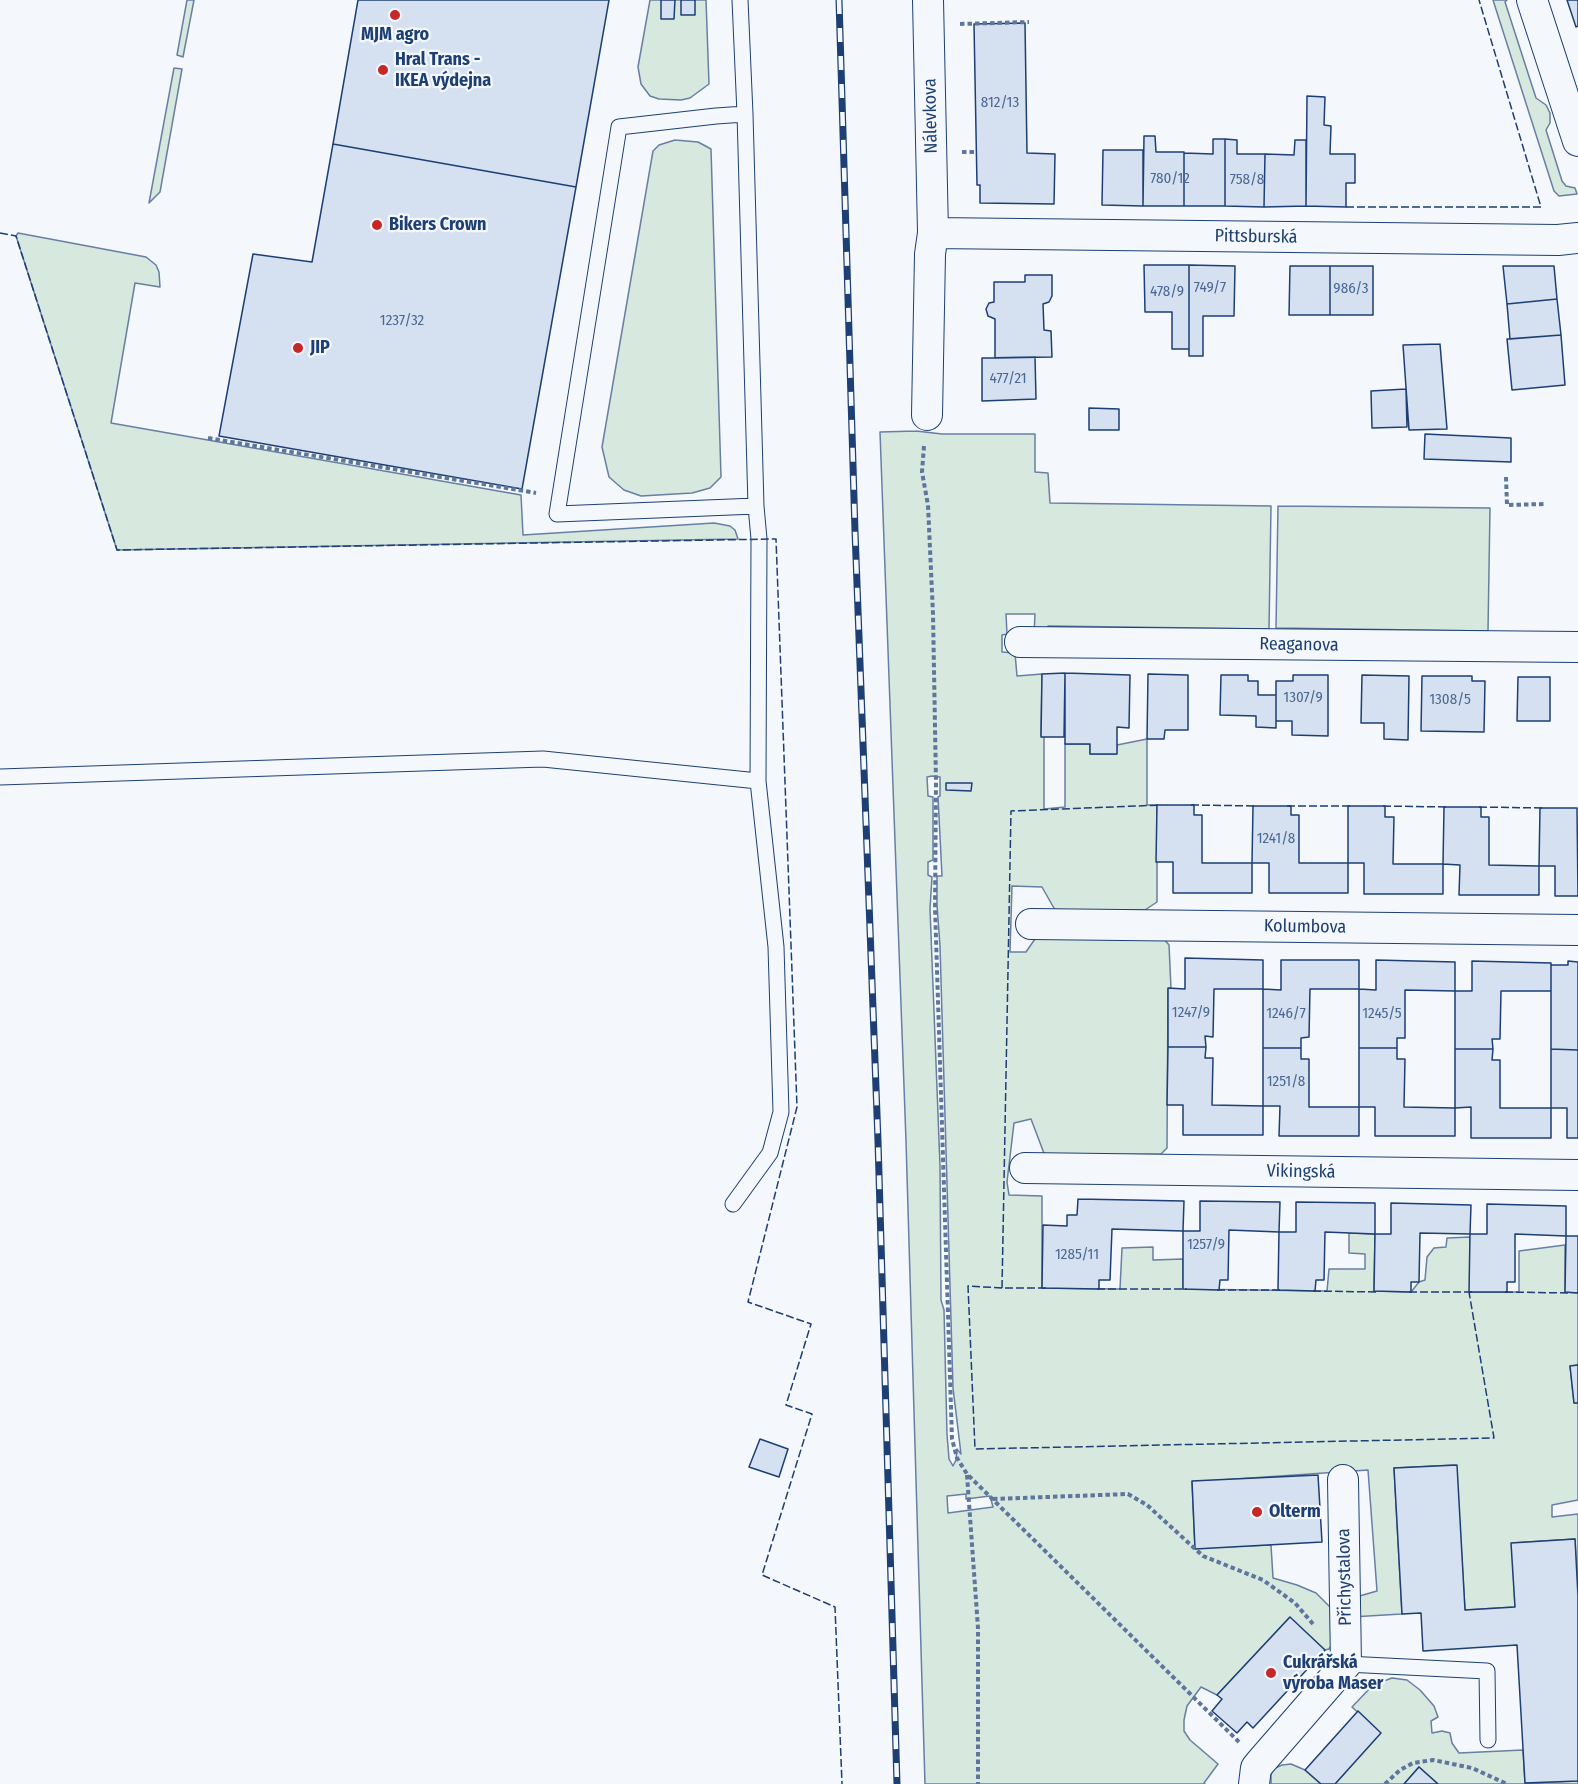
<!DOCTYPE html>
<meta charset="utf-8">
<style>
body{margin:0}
canvas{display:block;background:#f4f7fb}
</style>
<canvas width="1578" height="1784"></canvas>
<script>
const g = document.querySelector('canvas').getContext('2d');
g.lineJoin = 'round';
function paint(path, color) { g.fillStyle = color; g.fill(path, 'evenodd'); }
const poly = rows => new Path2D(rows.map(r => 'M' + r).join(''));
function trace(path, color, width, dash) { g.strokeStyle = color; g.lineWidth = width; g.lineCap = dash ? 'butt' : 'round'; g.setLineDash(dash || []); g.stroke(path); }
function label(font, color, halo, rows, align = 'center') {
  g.font = font + ' "Fira Sans Condensed",sans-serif'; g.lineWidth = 4.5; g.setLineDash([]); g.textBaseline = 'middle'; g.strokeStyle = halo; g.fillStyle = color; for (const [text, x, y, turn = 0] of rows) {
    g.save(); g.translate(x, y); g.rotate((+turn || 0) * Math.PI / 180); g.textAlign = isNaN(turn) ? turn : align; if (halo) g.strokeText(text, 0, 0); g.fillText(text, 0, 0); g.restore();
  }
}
const green = poly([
 [187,0,194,0,183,57,177,55,187,0],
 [650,0,706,0,709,84,690,98,681,100,659,99,650,96,641,84,638,67,650,0],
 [1493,0,1507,0,1505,2,1536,98,1546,105,1550,113,1550,123,1546,130,1562,181,1566,186,1575,188,1577,194,1559,196,1554,191,1493,0],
 [174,68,182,69,160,192,149,203,174,68],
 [675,140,698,142,711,149,721,477,710,488,692,493,641,496,624,490,609,477,602,447,653,151,659,145,675,140],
 [18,233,146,257,156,265,159,272,160,287,135,283,111,423,521,495,523,535,714,523,730,526,735,530,738,539,117,550,16,236,18,233],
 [916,431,942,434,1035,434,1035,472,1048,473,1050,503,1271,506,1269,629,1048,626,1050,634,1034,634,1035,614,1006,614,1007,634,1002,635,1002,652,1015,653,1017,676,1042,674,1041,736,1044,737,1044,809,1065,807,1065,744,1090,744,1090,754,1116,754,1117,745,1147,739,1147,805,1157,805,1157,902,1145,910,1055,910,1042,887,1012,886,1010,952,1026,952,1037,936,1164,939,1169,945,1171,988,1168,989,1167,1148,1161,1154,1045,1156,1031,1119,1014,1123,1007,1182,1009,1195,1042,1196,1042,1288,1120,1289,1122,1248,1153,1247,1153,1260,1183,1259,1183,1289,1327,1291,1329,1269,1365,1269,1365,1254,1349,1253,1349,1233,1375,1234,1374,1291,1411,1292,1419,1282,1425,1280,1427,1257,1434,1248,1446,1247,1447,1238,1470,1237,1470,1292,1519,1292,1519,1251,1565,1245,1565,1292,1578,1293,1578,1365,1570,1366,1574,1403,1578,1403,1578,1500,1552,1505,1552,1517,1578,1514,1578,1596,1575,1539,1512,1543,1515,1607,1465,1610,1456,1465,1394,1468,1402,1614,1351,1617,1356,1597,1377,1591,1368,1470,1192,1482,1195,1548,1271,1545,1273,1578,1297,1585,1316,1593,1332,1609,1338,1635,1329,1649,1325,1650,1289,1618,1217,1695,1201,1687,1187,1706,1184,1720,1184,1731,1190,1740,1218,1764,1204,1783,1205,1784,925,1784,906,1141,880,432,916,431],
 [932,776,940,777,940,796,938,797,942,876,937,876,937,905,940,946,953,1388,961,1454,957,1449,956,1460,953,1466,949,1459,947,1434,944,1310,941,1300,940,1166,930,909,932,877,928,875,928,862,933,860,933,797,928,796,927,777,932,776],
 [966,1494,966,1499,990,1496,993,1507,948,1513,947,1496,966,1494],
 [1278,506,1490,508,1488,631,1276,628,1278,506],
 [1392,1678,1407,1680,1420,1690,1434,1706,1438,1717,1431,1721,1432,1733,1442,1731,1450,1733,1452,1743,1459,1753,1523,1750,1525,1783,1578,1781,1578,1784,1438,1784,1419,1767,1404,1784,1335,1784,1380,1733,1352,1707,1373,1685,1392,1678],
 [1291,1764,1305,1770,1321,1784,1271,1784,1271,1775,1273,1769,1282,1765,1291,1764]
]);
const building = poly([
 [358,0,609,0,576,187,333,144,358,0],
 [661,0,675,0,674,19,661,19,661,0],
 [681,0,695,0,695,15,681,15,681,0],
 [1567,0,1578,0,1578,26,1576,27,1567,0],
 [1025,23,1027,153,1055,154,1054,204,980,203,980,185,977,185,974,24,1025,23],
 [1307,96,1325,97,1324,125,1331,126,1330,154,1355,154,1355,183,1346,183,1346,207,1306,206,1307,96],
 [1144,136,1155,136,1156,152,1184,152,1184,206,1143,206,1144,136],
 [1213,139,1225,139,1225,206,1184,206,1184,153,1213,154,1213,139],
 [1225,139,1237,140,1237,154,1265,154,1264,207,1225,206,1225,139],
 [1295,140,1306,140,1306,206,1264,207,1265,154,1294,155,1295,140],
 [333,144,576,187,522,489,219,436,253,254,312,262,333,144],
 [1103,150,1143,150,1143,206,1102,205,1103,150],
 [1144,265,1189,265,1189,349,1172,349,1172,312,1145,312,1144,265],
 [1189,265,1235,266,1234,316,1203,316,1203,356,1189,356,1189,265],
 [1290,266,1330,266,1330,315,1289,315,1290,266],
 [1330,266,1373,266,1373,315,1330,315,1330,266],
 [1503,266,1554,266,1557,299,1507,304,1503,266],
 [1025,275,1052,275,1052,296,1049,302,1043,304,1044,330,1051,331,1052,357,995,358,995,319,988,316,986,309,989,303,994,302,994,282,1025,282,1025,275],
 [1557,299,1561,335,1510,339,1507,304,1557,299],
 [1561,335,1565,385,1512,390,1507,339,1561,335],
 [1440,344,1447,429,1409,430,1403,345,1440,344],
 [1035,357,1036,399,982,401,982,358,1035,357],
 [1406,389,1407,427,1372,428,1371,391,1406,389],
 [1089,408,1119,409,1119,430,1089,430,1089,408],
 [1425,434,1511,438,1511,462,1424,459,1425,434],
 [1065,673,1130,675,1129,728,1117,727,1117,754,1090,754,1090,744,1065,744,1065,673],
 [1065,673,1064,737,1041,737,1042,674,1065,673],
 [1148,674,1188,675,1188,730,1165,730,1164,739,1147,739,1148,674],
 [1221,675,1248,675,1248,681,1258,681,1258,695,1276,695,1276,728,1256,727,1256,716,1220,715,1221,675],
 [1293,675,1328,675,1328,736,1292,735,1292,721,1276,721,1276,681,1293,681,1293,675],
 [1362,675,1409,676,1408,740,1384,739,1384,723,1361,723,1362,675],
 [1422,676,1472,676,1472,681,1485,681,1484,732,1421,731,1422,676],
 [1518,677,1550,677,1550,721,1517,721,1518,677],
 [946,783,972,783,971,791,946,790,946,783],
 [1157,805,1194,805,1194,815,1202,815,1202,863,1252,863,1252,893,1173,893,1173,862,1156,862,1157,805],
 [1253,806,1291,806,1291,815,1299,815,1299,863,1348,863,1348,893,1269,893,1269,863,1252,863,1253,806],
 [1348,806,1385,806,1385,817,1394,817,1393,864,1443,864,1443,894,1364,894,1364,863,1348,863,1348,806],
 [1444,807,1481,807,1481,817,1489,817,1489,865,1539,866,1539,895,1459,895,1460,865,1443,864,1444,807],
 [1540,808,1577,808,1578,896,1555,896,1555,866,1539,866,1540,808],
 [1185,958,1263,960,1263,989,1214,989,1213,1037,1205,1036,1206,1047,1168,1047,1168,988,1185,989,1185,958],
 [1281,960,1359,960,1359,989,1310,989,1309,1037,1301,1038,1301,1048,1263,1048,1263,989,1281,990,1281,960],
 [1376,960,1455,962,1455,991,1405,990,1405,1038,1397,1038,1397,1048,1359,1048,1359,989,1376,990,1376,960],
 [1472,961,1551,963,1551,991,1501,991,1500,1039,1492,1039,1493,1049,1455,1049,1455,991,1472,991,1472,961],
 [1568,961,1578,962,1578,1050,1551,1049,1551,965,1568,965,1568,961],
 [1168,1047,1206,1047,1205,1058,1213,1058,1212,1105,1263,1106,1263,1135,1183,1135,1183,1105,1167,1105,1168,1047],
 [1263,1048,1301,1048,1301,1059,1309,1059,1309,1107,1359,1107,1359,1136,1279,1136,1280,1106,1263,1106,1263,1048],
 [1359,1048,1397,1048,1397,1059,1405,1059,1404,1107,1455,1108,1455,1136,1375,1136,1375,1107,1359,1107,1359,1048],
 [1455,1049,1493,1049,1492,1060,1500,1060,1500,1108,1551,1108,1551,1138,1471,1138,1471,1107,1455,1108,1455,1049],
 [1551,1049,1578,1050,1578,1138,1567,1138,1567,1108,1551,1108,1551,1049],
 [1078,1199,1184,1201,1183,1231,1112,1229,1110,1280,1099,1280,1099,1289,1042,1288,1043,1225,1067,1226,1067,1215,1077,1215,1078,1199],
 [1200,1201,1280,1202,1279,1232,1229,1230,1228,1280,1220,1280,1219,1290,1183,1289,1183,1231,1200,1231,1200,1201],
 [1296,1202,1375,1203,1375,1234,1325,1232,1324,1280,1316,1280,1315,1291,1278,1290,1279,1232,1296,1232,1296,1202],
 [1391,1203,1471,1205,1470,1234,1420,1233,1419,1282,1411,1282,1411,1292,1374,1291,1375,1234,1391,1234,1391,1203],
 [1487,1204,1566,1206,1566,1236,1515,1234,1515,1282,1507,1282,1507,1292,1469,1292,1470,1234,1487,1234,1487,1204],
 [1566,1236,1578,1236,1578,1293,1565,1292,1566,1236],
 [1578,1365,1578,1403,1574,1403,1570,1366,1578,1365],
 [760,1439,788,1449,779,1477,749,1467,760,1439],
 [1457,1465,1465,1610,1515,1607,1511,1543,1575,1539,1578,1596,1578,1781,1525,1783,1517,1645,1423,1651,1421,1613,1402,1614,1394,1468,1457,1465],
 [1318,1475,1322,1542,1195,1549,1192,1481,1318,1475],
 [1290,1617,1325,1650,1253,1728,1247,1722,1237,1733,1212,1711,1222,1699,1217,1695,1290,1617],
 [1358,1711,1381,1733,1335,1784,1321,1784,1305,1770,1358,1711],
 [1419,1767,1438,1784,1404,1784,1419,1767]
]);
const path = poly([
 [960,24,1029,22],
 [962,152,977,152],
 [208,438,536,493],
 [924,446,922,472,928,505,933,614,936,783,935,907,952,1439,957,1458,967,1474,1239,1742],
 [1506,477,1507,505,1545,504],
 [967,1475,978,1628,978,1784],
 [993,1499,1128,1494,1147,1505,1203,1556,1263,1580,1295,1603,1313,1624],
 [1385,1784,1400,1770,1413,1763,1433,1760,1472,1768,1507,1784]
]);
const lane = poly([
 [740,0,745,114,756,506,557,514,619,127,716,116,745,114],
 [0,777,543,759,758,781,759,539,756,506],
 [733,1204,770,1153,781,1112,776,947,758,781],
 [1346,1664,1487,1671,1488,1740]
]);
const street = poly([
 [1532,0,1578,141],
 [933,233,1558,240,1578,238],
 [927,415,930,254,933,233,928,0],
 [1020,642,1578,647],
 [1031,924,1578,930],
 [1025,1168,1578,1175],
 [1254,1784,1256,1768,1260,1763,1346,1664,1343,1480]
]);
const rail = poly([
 [839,0,855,531,878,1141,897,1784]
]);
const fence = poly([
 [1346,207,1541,207,1479,0],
 [0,233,16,236,117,550,776,539,797,1107,748,1302,811,1324,786,1405,812,1414,762,1575,835,1607,842,1784],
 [1191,805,1257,806],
 [1287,806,1350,806],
 [1383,806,1446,807],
 [1479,807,1542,808],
 [1002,1288,968,1286,975,1449,1494,1438,1469,1292],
 [1046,1288,1002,1288,1011,811,1161,805],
 [1097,1289,1187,1289],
 [1217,1290,1280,1290],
 [1313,1291,1376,1292],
 [1409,1292,1472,1292],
 [1505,1292,1568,1293]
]);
const markers = [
 [395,15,6,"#c62828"],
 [383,70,6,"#c62828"],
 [377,225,6,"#c62828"],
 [298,348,6,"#c62828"],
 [1257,1512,6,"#c62828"],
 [1271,1673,6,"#c62828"]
];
const numberNames = [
 ["812/13",1000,103],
 ["780/12",1170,179],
 ["758/8",1247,180],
 ["749/7",1210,288],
 ["986/3",1351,289],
 ["478/9",1167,292],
 ["1237/32",402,321],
 ["477/21",1008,379],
 ["1307/9",1303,698],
 ["1308/5",1450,700],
 ["1241/8",1276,839],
 ["1247/9",1191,1013],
 ["1246/7",1286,1014],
 ["1245/5",1382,1014],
 ["1251/8",1286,1082],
 ["1257/9",1206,1245],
 ["1285/11",1077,1255]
];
const poiNames = [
 ["MJM agro",395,35,"center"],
 ["Hral Trans -",395,60],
 ["IKEA výdejna",395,81],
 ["Bikers Crown",389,225],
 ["JIP",310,348],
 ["Olterm",1269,1512],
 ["Cukrářská",1283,1663],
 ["výroba Maser",1283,1684]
];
const streetNames = [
 ["Nálevkova",931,116,-91],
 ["Pittsburská",1256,237,1],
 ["Reaganova",1299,645,1],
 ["Kolumbova",1305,927,1],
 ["Vikingská",1301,1172,1],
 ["Přichystalova",1345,1577,-91]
];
paint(green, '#d7e8df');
trace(green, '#687fa3', 1.5);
paint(building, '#d5e0f0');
trace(building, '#1d3f73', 1.5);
trace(lane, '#1d3f73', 17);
trace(street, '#1d3f73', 32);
trace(path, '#5e769c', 4, [4.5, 3]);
trace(lane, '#f4f7fb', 15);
trace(street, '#f4f7fb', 30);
trace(rail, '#1d3f73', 7);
trace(rail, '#f4f7fb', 4.5, [14]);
trace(fence, '#1d3f73', 1.5, [8, 3]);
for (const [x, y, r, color] of markers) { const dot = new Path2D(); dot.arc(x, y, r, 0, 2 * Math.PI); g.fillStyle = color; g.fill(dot); trace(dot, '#f4f7fb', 2); }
label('15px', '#4b6792', null, numberNames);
label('bold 18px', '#1d3f73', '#f4f7fb', poiNames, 'left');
label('18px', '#1d3f73', '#f4f7fb', streetNames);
</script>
